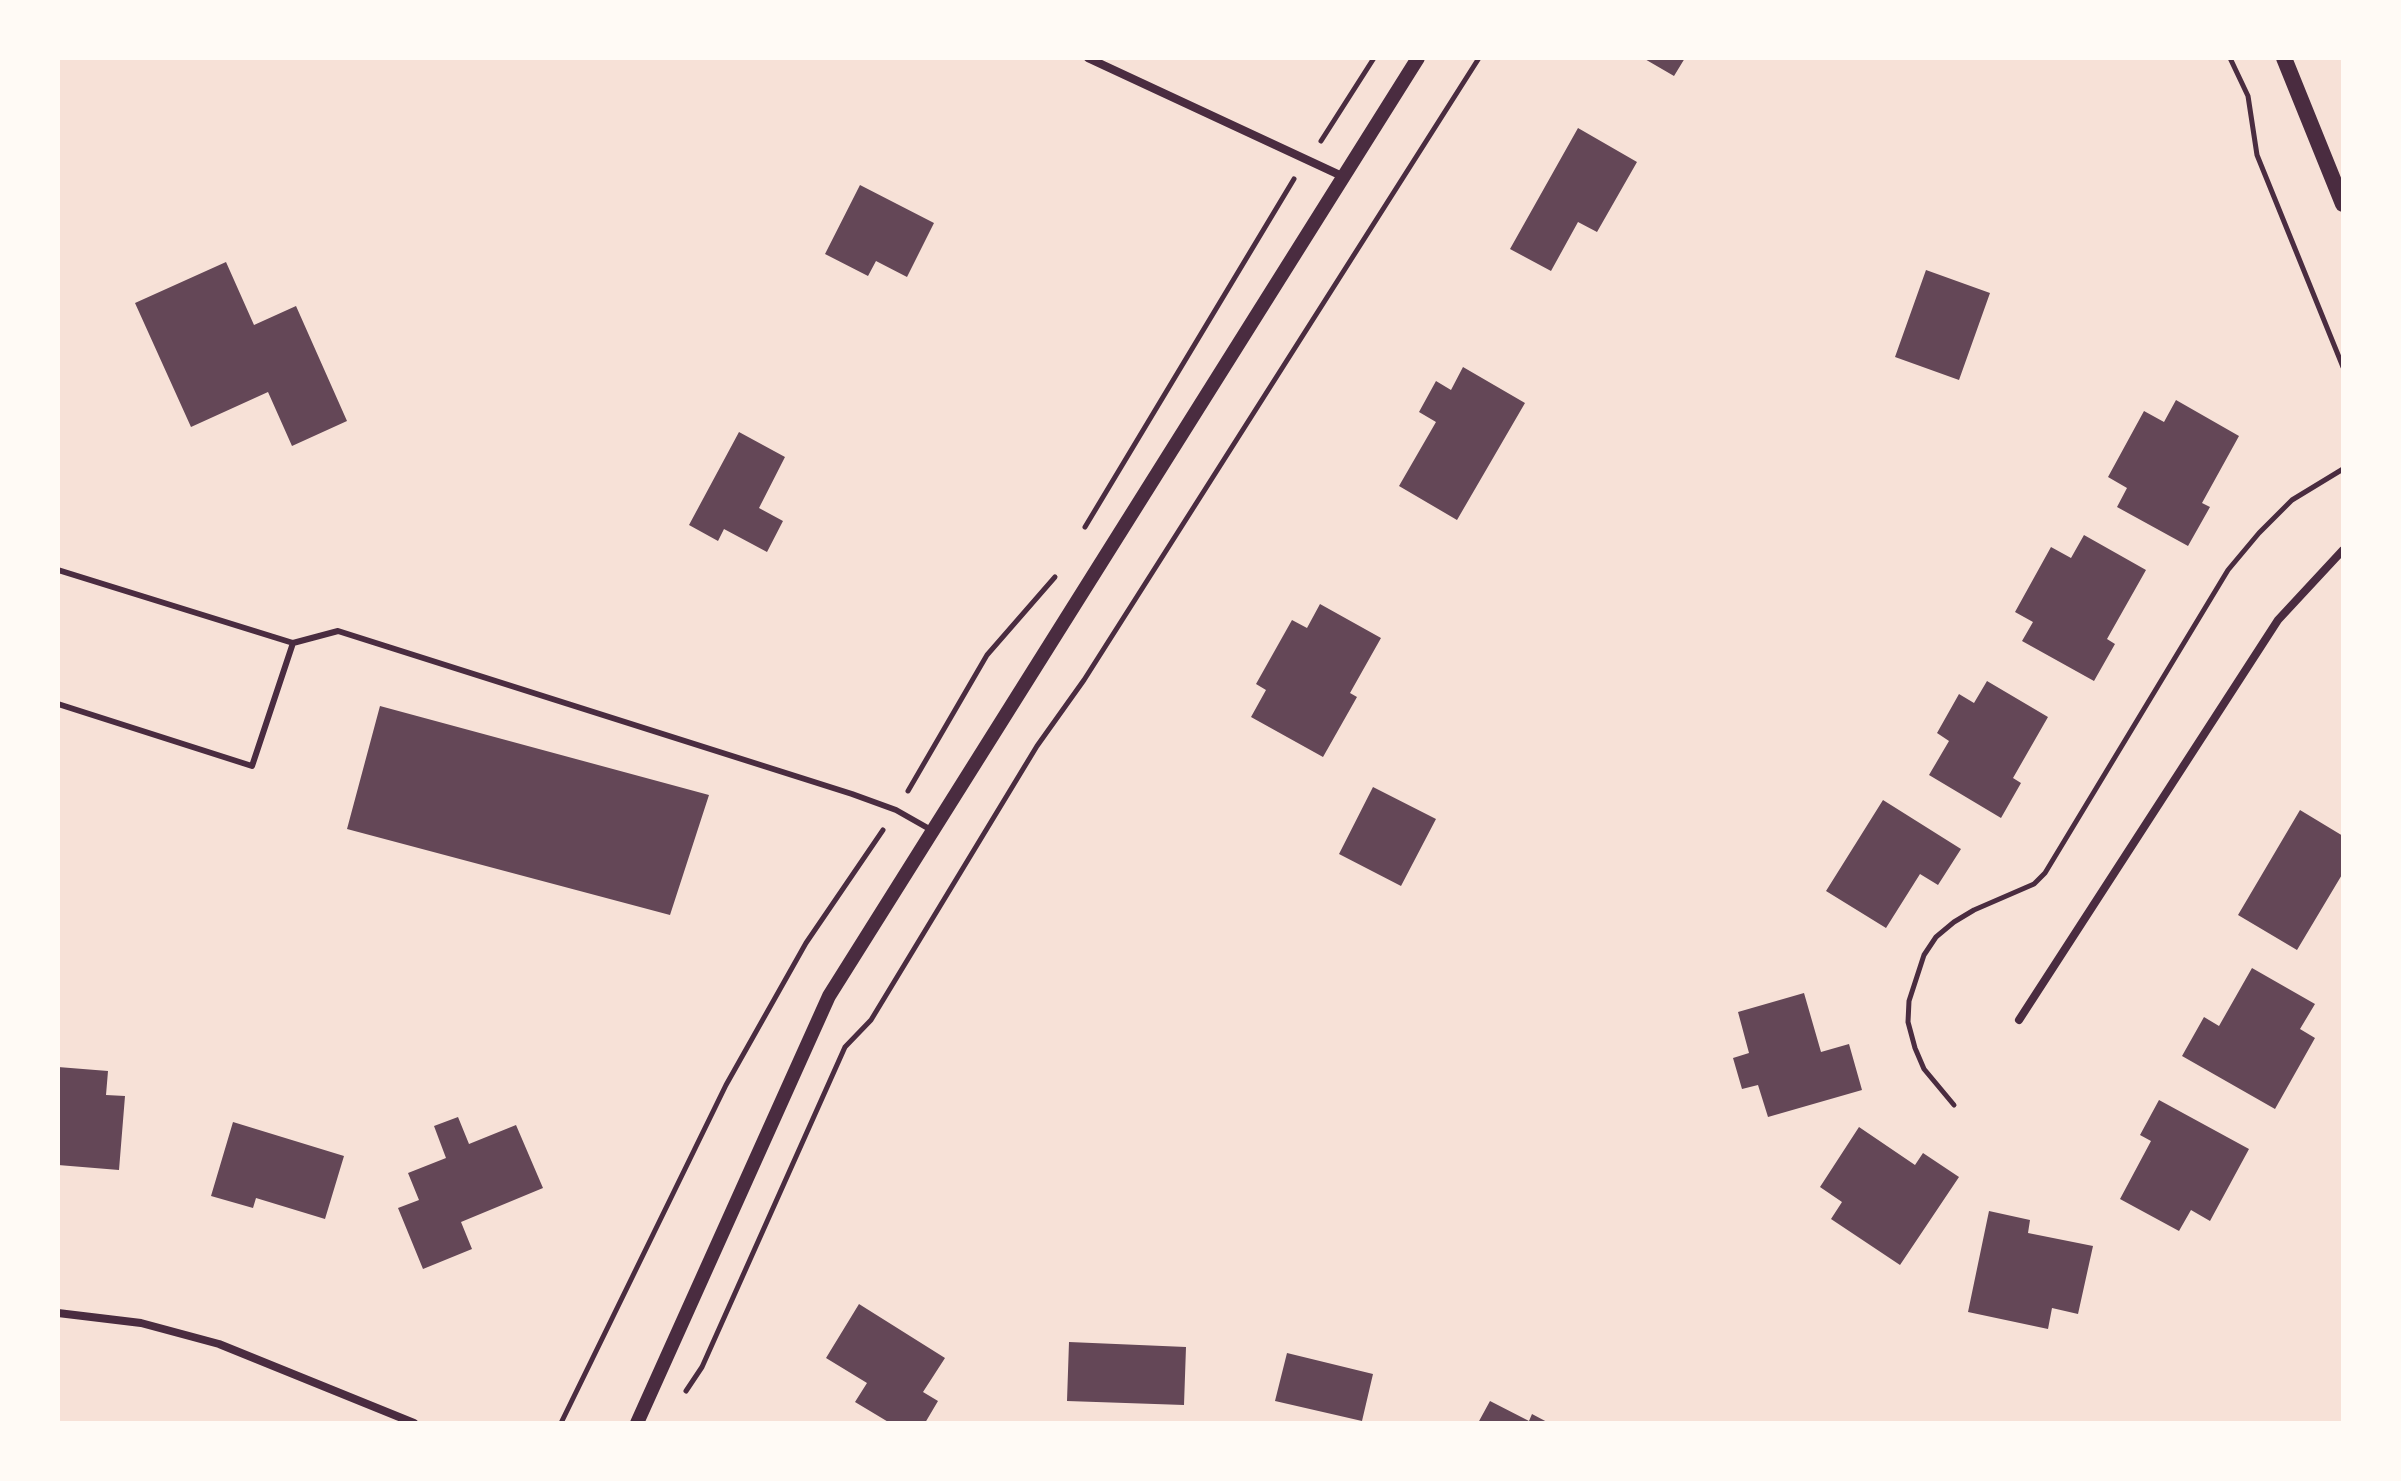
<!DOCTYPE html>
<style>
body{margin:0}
#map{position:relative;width:2401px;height:1481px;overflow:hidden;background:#f7e1d7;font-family:Karla,sans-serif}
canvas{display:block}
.frame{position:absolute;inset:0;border:60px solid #fffaf5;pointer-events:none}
</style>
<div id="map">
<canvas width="2401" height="1481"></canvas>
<div class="frame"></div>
</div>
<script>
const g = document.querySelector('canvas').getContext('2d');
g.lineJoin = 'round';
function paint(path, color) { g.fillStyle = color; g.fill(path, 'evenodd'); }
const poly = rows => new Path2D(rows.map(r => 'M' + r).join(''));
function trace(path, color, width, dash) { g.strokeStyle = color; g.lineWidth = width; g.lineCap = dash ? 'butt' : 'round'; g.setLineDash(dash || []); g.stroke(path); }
const building = poly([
 [1643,58,1685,58,1674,76],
 [1578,128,1637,162,1597,232,1578,222,1551,271,1510,249],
 [860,185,934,223,907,277,876,261,868,276,825,254],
 [226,262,254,325,296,306,347,421,292,446,268,392,191,427,135,303],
 [1926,270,1990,293,1959,380,1895,357],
 [1463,367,1525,403,1457,520,1399,486,1436,422,1419,412,1436,381,1451,390],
 [2176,400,2239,436,2202,503,2210,507,2188,546,2117,507,2127,488,2108,477,2144,411,2164,422],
 [739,432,785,457,759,508,783,521,767,552,724,529,718,541,689,525],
 [2084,535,2146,570,2107,639,2115,644,2094,681,2022,641,2033,622,2015,612,2051,547,2071,558],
 [1320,604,1381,638,1350,693,1357,697,1323,757,1251,717,1266,690,1256,684,1292,620,1307,628],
 [1987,681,2048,717,2013,778,2021,783,2001,818,1929,775,1949,741,1937,733,1959,694,1974,703],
 [380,706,709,795,670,915,347,829],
 [1373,787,1436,819,1401,886,1339,854],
 [1883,800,1961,849,1938,885,1920,874,1886,928,1826,891],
 [2300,810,2343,836,2343,873,2297,950,2238,915],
 [2252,968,2315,1004,2300,1029,2315,1038,2275,1109,2182,1056,2204,1017,2219,1026],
 [1804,993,1821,1052,1849,1044,1862,1090,1768,1117,1758,1085,1742,1089,1733,1058,1749,1053,1738,1012],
 [58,1067,108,1071,106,1095,125,1096,119,1170,58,1165],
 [2159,1100,2249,1149,2210,1221,2191,1210,2179,1231,2120,1199,2151,1141,2140,1135],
 [458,1117,469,1144,516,1125,543,1188,461,1222,472,1249,423,1269,398,1208,419,1200,408,1173,446,1158,434,1126],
 [233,1122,344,1156,325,1219,256,1198,253,1208,211,1196],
 [1859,1127,1915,1165,1923,1153,1959,1177,1900,1265,1831,1219,1842,1202,1820,1187],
 [1989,1211,2030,1220,2028,1233,2093,1246,2078,1314,2052,1308,2048,1329,1968,1312],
 [859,1304,945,1358,923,1392,938,1401,925,1423,890,1423,855,1402,867,1383,826,1358],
 [1069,1342,1186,1347,1184,1405,1067,1401],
 [1287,1353,1373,1374,1362,1421,1275,1401],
 [1490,1401,1529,1421,1532,1414,1549,1423,1478,1423]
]);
const path = poly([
 [2230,58,2248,96,2257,155,2343,367],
 [1321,141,1374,58],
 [1085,527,1294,179],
 [908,791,987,655,1055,577],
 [1954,1105,1924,1069,1915,1048,1908,1022,1909,1001,1924,955,1936,937,1954,922,1974,910,2034,884,2045,873,2228,570,2259,533,2292,500,2343,469],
 [686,1391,702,1367,845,1047,871,1020,1037,746,1084,680,1479,58],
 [561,1423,726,1085,806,943,883,830]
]);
const service = poly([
 [58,570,293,643,338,631,852,794,896,810,933,831],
 [58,704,252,766,293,643]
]);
const minor = poly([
 [1088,58,1344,177],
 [2019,1020,2278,620,2343,550],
 [58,1313,141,1323,219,1344,414,1423]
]);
const tertiary = poly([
 [637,1423,829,996,1418,58]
]);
const secondary = poly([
 [2284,58,2343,204]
]);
paint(building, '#644757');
trace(path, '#4a2c40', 5);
trace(service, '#4a2c40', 6);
trace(minor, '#4a2c40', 8);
trace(tertiary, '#4a2c40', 14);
trace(secondary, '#4a2c40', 16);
</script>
